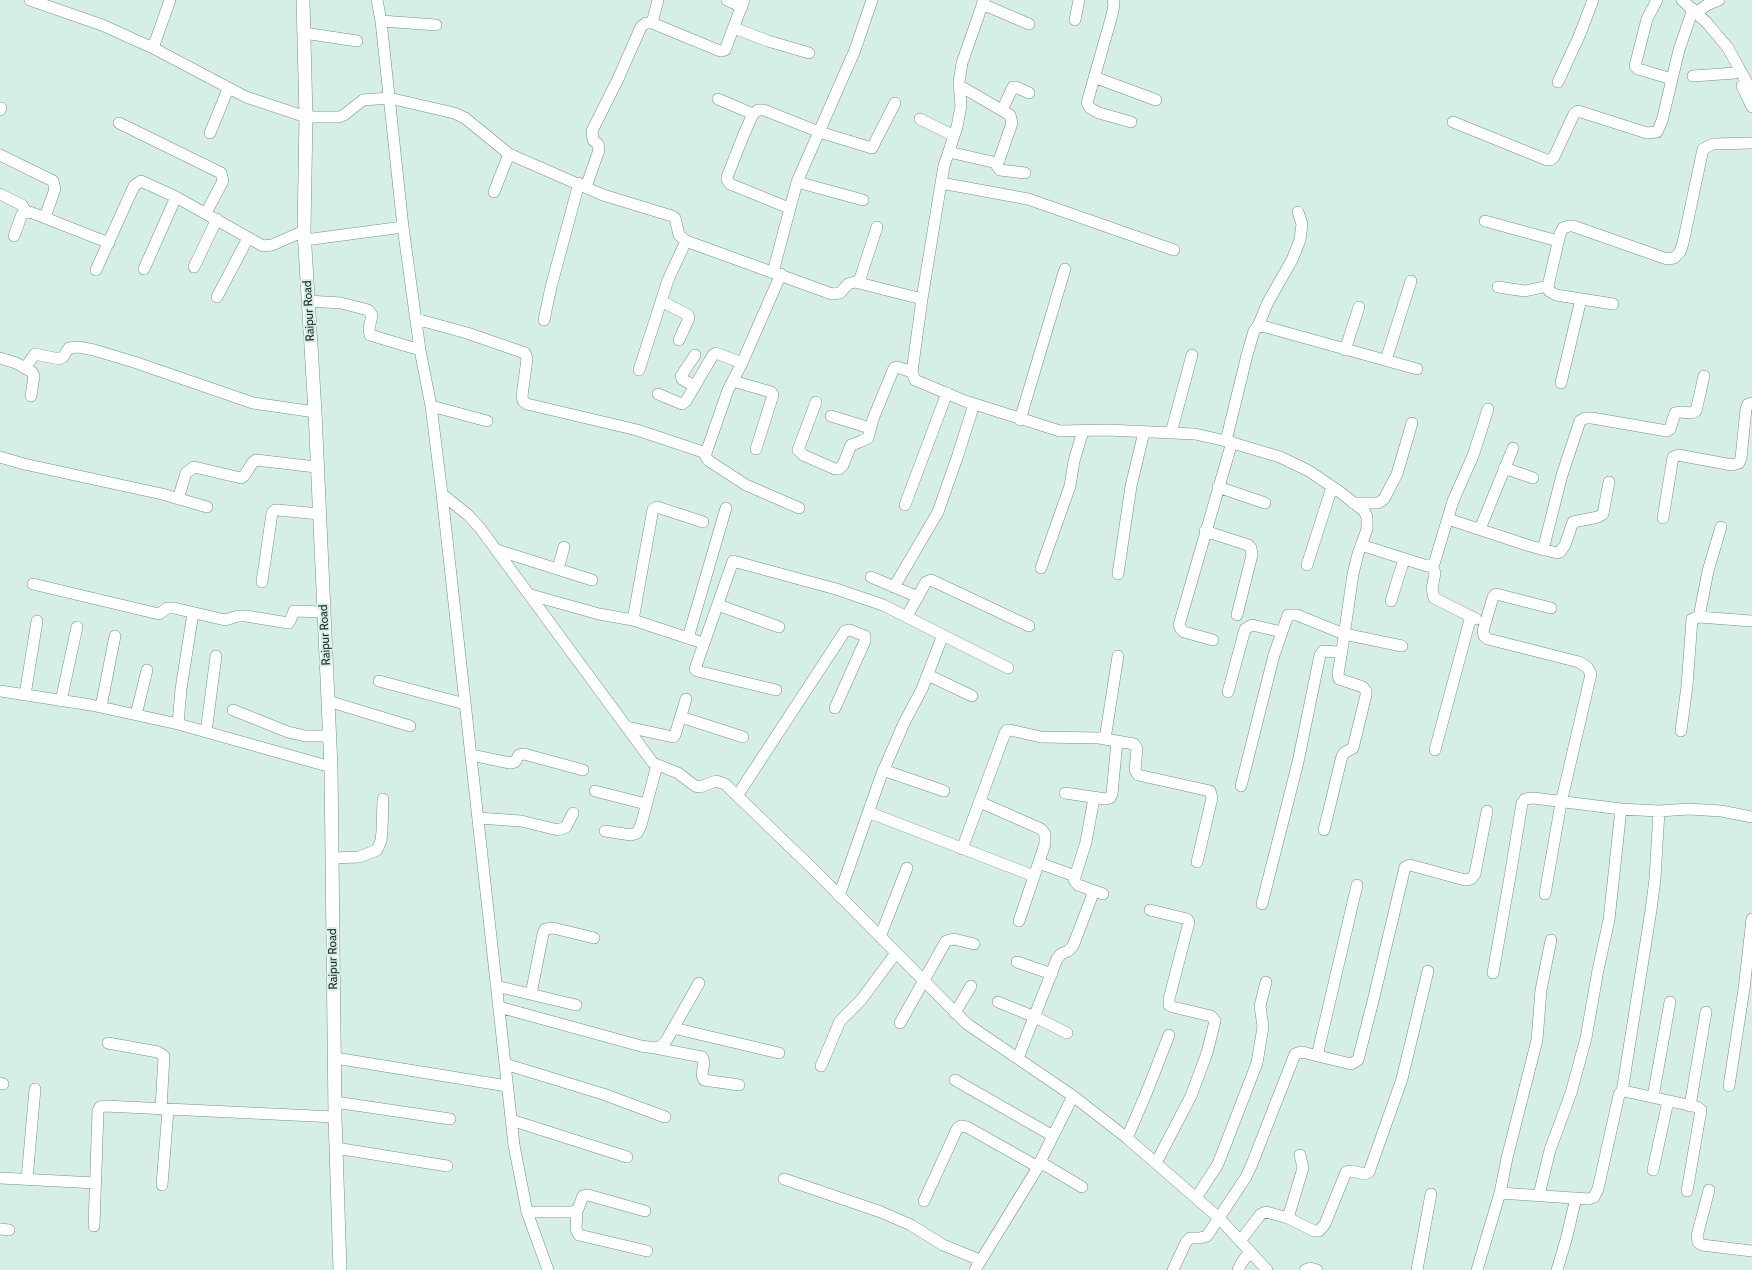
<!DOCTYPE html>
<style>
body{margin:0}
canvas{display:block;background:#d5efe7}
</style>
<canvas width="1752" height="1270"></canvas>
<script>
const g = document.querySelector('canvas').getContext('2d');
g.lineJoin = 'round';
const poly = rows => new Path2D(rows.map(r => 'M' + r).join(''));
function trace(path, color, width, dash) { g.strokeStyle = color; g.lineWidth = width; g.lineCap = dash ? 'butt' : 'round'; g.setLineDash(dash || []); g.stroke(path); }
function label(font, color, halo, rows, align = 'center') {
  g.font = font + ' Cabin,sans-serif'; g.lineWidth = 4; g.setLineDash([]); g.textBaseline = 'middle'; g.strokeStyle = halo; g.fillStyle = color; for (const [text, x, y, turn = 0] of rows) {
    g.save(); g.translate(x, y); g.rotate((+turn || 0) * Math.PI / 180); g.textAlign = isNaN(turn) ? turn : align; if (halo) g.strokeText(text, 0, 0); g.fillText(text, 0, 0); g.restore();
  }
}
const minor = poly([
 [30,0,102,25,153,48,246,97,306,117,339,117,344,115,363,100,389,98,454,113,465,118,509,154,603,195,672,216,675,218,679,235,686,241,832,294,840,293,848,284,855,282,922,299],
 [377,0,381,21,403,227,420,350,431,406,442,494,514,1145,527,1212,548,1270],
 [727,0,742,7],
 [984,0,962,63,959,82,961,106,957,127,944,166,941,183,922,299,912,372,915,380,965,401,1060,431,1107,430,1195,434,1226,441,1280,457,1309,471,1340,492,1364,511,1367,517,1367,529,1358,554,1353,574,1342,650,1337,652,1323,651,1320,655,1298,762,1262,904],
 [1113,0,1114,5,1112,15,1087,103,1090,108,1099,113,1131,122],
 [1657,0,1647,19,1635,66,1638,69,1672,79],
 [1682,0,1707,23,1728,48,1752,92],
 [982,4,1029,24],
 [1697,12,1707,5,1719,0],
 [1075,20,1079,0],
 [381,21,436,25],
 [652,23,658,0],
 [734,28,768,41,809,53],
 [304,33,357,41],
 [153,48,170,0],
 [1693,76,1735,73],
 [1094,77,1156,100],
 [1558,82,1580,34,1593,0],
 [960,86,1010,115,1012,123,997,166,1000,170,1025,173],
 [1742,86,1752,107],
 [718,99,753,114],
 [0,110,1,108],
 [1002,110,1013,87,1016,87,1029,93],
 [920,119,954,136],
 [1453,122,1547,160,1550,160,1554,157,1574,114,1578,111,1647,133,1657,132,1662,121,1679,50,1693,9],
 [119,123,221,173,223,181,206,213],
 [210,133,228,89],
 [949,152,997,163],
 [0,155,53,181,55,189,45,217],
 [797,182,863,200],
 [941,183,1028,199,1174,250],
 [586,187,599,150,598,144,593,140,592,131,618,79,641,27,646,23,652,23,720,51,725,50,744,0],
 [494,192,509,154],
 [0,194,22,205,26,212],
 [789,208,730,184,727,180,727,177,744,134,753,114,758,110,764,110,819,132,872,148,895,103],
 [1485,221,1558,241],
 [14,236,22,214,30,212,109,243],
 [305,240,403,227],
 [194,267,217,219],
 [144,269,176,197],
 [96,270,134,186,141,181,176,197,263,246,272,245,304,231],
 [773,272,797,182,855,50,872,0],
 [781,274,742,363,728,390,706,453,706,457,709,461,746,485,799,508],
 [859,282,877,227],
 [1498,287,1525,291,1548,286],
 [217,297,248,238],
 [308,301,341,303,368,310,372,315,369,329,370,335,420,350],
 [661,301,688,315,689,318,679,340],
 [1613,304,1556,295,1549,291,1548,286,1560,234,1563,228,1569,226,1573,226,1667,259,1674,258,1680,252,1683,243,1703,149,1713,144,1752,143],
 [416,319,467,333,525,353,527,359,522,396,523,401,527,404,637,430,706,453],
 [544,320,551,287,579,183],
 [1258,326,1268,302,1292,260,1300,240,1302,224,1298,212],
 [1345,350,1359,307],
 [0,358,16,363,32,372,34,376,31,396],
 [1386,360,1411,281],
 [25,368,35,354,59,359,63,357,69,348,78,347,94,350,134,362,253,403,315,412],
 [639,370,668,280,686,241],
 [733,381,771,392,773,395,756,449],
 [1561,383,1581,299],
 [694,386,682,379,681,376,695,355],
 [658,394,682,404,686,401,713,355,716,353,742,363],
 [816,402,798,450,803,455,835,469,839,469,843,465,851,445,862,441,868,438,873,419,894,368,897,367,912,372],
 [431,406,487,421],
 [831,416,870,428],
 [1020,420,1065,269],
 [1171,433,1192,355],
 [1226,441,1247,355,1254,331,1258,326,1266,327,1417,369],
 [0,457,24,464,162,494,207,507],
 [1504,468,1533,478],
 [1218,487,1265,503],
 [442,494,468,515,480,528,653,763,678,773,695,786,700,787,716,781,725,784,813,869,967,1024,1073,1096,1127,1138,1219,1218,1267,1270],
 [178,499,186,473,194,467,241,478,244,476,253,462,256,460,316,467],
 [1353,503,1378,503,1384,499,1397,474,1412,423],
 [905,505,947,393],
 [1663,518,1673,457,1678,455,1732,465,1739,463,1741,458,1746,409,1748,404,1752,403],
 [1448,519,1530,546,1557,553,1560,552,1565,545,1573,522,1598,517,1603,514,1609,482],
 [1480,529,1513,448],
 [1205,531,1248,545,1251,548,1252,555,1237,615],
 [1361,545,1427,566,1434,564,1453,501,1473,456,1488,409],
 [497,550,592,580],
 [1543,550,1562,475,1580,421,1585,418,1592,418,1667,431,1670,429,1675,413,1681,412,1692,413,1696,411,1704,376],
 [1307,565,1332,487],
 [1432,566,1435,573,1432,589,1434,598,1476,619],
 [1041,568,1070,486,1074,461,1083,431],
 [558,569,564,547],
 [1118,574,1131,486,1144,432],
 [871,577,918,597],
 [262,582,272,513,275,510,278,510,319,514],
 [33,584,159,614,167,608,174,608,225,620,238,616,246,616,288,623,290,621,294,611,324,612],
 [894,587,938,512,958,455,974,404],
 [531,595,599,614,633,620,703,643],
 [1391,601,1404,559],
 [718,605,779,627],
 [907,616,926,582,931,580,1029,626],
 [1699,617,1708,571,1721,527],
 [633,620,653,509,657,507,703,522],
 [688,638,726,508],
 [1213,640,1184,632,1181,629,1179,625,1232,442],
 [928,675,972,696],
 [379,681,465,704],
 [776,690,697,671,695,669,733,561,836,589,883,605,1008,668],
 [0,691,91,705,178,724,331,767],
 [1228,692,1245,629,1252,625,1282,632],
 [25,695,37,621],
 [61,701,77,627],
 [328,701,410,726],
 [101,707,115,636],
 [233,710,288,732,305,736,329,736],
 [136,715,147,670],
 [681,717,743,737],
 [178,724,181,689,193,613],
 [627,727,673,737,675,735,686,699],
 [1681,731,1687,686,1692,619,1699,617,1752,621],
 [206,732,216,656],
 [1105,739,1118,656],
 [1435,750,1471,616],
 [471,755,510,763,515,762,519,755,524,754,583,770],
 [883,770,944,791],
 [1241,786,1274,655,1288,615,1297,615,1344,634,1402,646],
 [595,791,646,804],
 [1065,793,1106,799,1110,798,1112,794,1117,741],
 [737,796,845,631,850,630,865,636,865,641,835,708],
 [1094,798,1086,842,1074,880,1078,885,1103,894],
 [980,802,1041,829,1045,834,1045,844,1019,921],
 [868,812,1034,876],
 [478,818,521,821,558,830,566,827,573,813],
 [1324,830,1342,756,1344,753,1353,748,1366,695,1366,691,1363,687,1339,679,1338,674,1342,650],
 [605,831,631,835,637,833,641,825,657,765],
 [962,849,1005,733,1007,730,1010,730,1041,737,1099,738,1134,744,1137,748,1135,770,1138,775,1210,791,1212,798,1197,862],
 [332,858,359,857,377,850,381,841,382,831,383,799],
 [1039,863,1075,876],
 [1545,894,1561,803,1591,674,1587,667,1579,662,1488,639,1484,636,1483,631,1493,597,1496,594,1551,608],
 [839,896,881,776,904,723,922,689,943,635],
 [1150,910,1187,919,1189,922,1169,999,1169,1005,1173,1007,1211,1016,1215,1021,1207,1053,1191,1096,1156,1163],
 [880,937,907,868],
 [1017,962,1052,974],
 [1493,973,1511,871,1522,803,1525,799,1533,798,1621,809,1659,811,1689,809,1721,811,1752,817],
 [496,986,576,1005],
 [531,994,543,934,545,929,553,928,594,938],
 [998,1002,1035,1017,1067,1033],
 [499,1007,641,1046,655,1048,660,1047,666,1041,699,983],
 [955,1013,971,986],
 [900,1023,946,941,954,939,974,944],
 [673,1028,779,1053],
 [108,1043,158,1052,164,1056,161,1109],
 [655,1048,702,1057,704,1062,702,1075,704,1080,739,1085],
 [1317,1056,1357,885],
 [335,1058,507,1086],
 [1018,1058,1057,959,1061,954,1068,951,1073,946,1094,891],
 [505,1064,603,1094,665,1117],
 [821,1066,840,1021,861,1000,896,953],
 [955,1080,1053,1136],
 [0,1083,3,1084],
 [1729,1086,1744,989,1752,919],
 [1622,1092,1651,910,1655,879,1659,811],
 [1653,1097,1670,1002],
 [335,1102,450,1119],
 [1690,1106,1706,1012],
 [511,1120,627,1157],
 [1127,1138,1146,1094,1169,1035],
 [336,1148,447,1166],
 [1040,1162,1082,1187],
 [1653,1170,1668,1101],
 [0,1178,96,1183],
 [27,1179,35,1089],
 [784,1179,881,1212,911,1225,943,1245,980,1260],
 [162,1185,168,1110],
 [1709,1190,1697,1236,1698,1242,1702,1245,1752,1251],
 [1500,1193,1588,1199,1594,1197,1598,1189,1619,1095,1620,1093,1624,1091,1697,1107,1701,1110,1687,1191],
 [1539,1195,1550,1150,1571,1093,1586,1038,1598,970,1609,920,1621,809],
 [1196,1198,1218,1164,1257,1063,1263,1027,1260,1006,1266,982],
 [924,1201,957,1129,961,1126,967,1127,1038,1167],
 [577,1210,576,1229,579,1235,647,1251],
 [527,1212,574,1212,578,1209,583,1196,588,1195,645,1211],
 [1288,1218,1303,1168,1300,1155],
 [94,1226,98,1111,100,1107,105,1106,335,1117],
 [0,1229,9,1230],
 [1240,1241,1261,1214,1266,1212,1288,1218,1314,1231,1319,1231,1325,1224,1346,1172,1351,1171,1365,1174,1369,1172,1402,1079,1428,971],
 [975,1270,1035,1172,1073,1096],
 [1173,1270,1186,1242,1190,1238,1200,1238,1207,1236,1246,1177,1252,1164,1295,1054,1301,1052,1306,1053,1351,1064,1358,1060,1374,997,1405,867,1410,865,1465,880,1471,879,1475,874,1487,811],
 [1238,1270,1242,1262,1250,1252],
 [1305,1270,1310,1268,1317,1270],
 [1417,1270,1431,1194],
 [1477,1270,1500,1193,1507,1158,1537,1040,1541,990,1551,940],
 [1557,1270,1566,1240,1576,1198]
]);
const major = poly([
 [303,0,306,117,304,231,315,412,331,767,335,1117,340,1270]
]);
const streetNames = [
 ["Raipur Road",309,311,-93],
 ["Raipur Road",325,635,-93],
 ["Raipur Road",333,959,-91]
];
trace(minor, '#788f89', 12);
trace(major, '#788f89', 14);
trace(minor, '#fff', 11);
trace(major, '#fff', 13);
label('12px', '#1e2825', '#d5efe7', streetNames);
</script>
